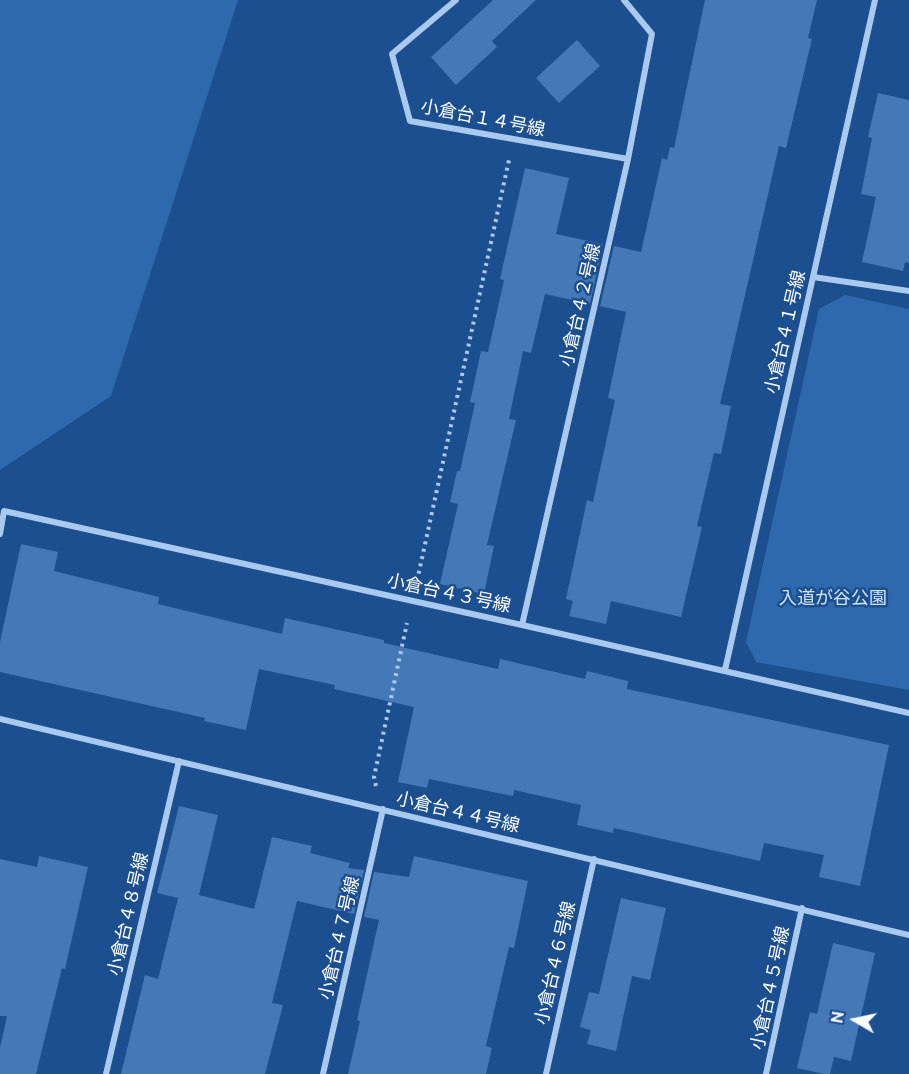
<!DOCTYPE html>
<meta charset="utf-8">
<style>
body{margin:0}
#map{position:relative;width:909px;height:1074px;overflow:hidden;background:#1b4f8f;font-family:Ubuntu,sans-serif}
canvas{display:block}
.north{position:absolute;left:825px;top:990px;width:60px;height:60px;-webkit-text-stroke:4px #1b4f8f;paint-order:stroke;rotate:279deg;font-size:16px;font-weight:700;line-height:24px;text-align:center;color:#fff}
.north::after{content:'';display:block;margin:auto;width:21px;height:27px;background:#fff;clip-path:polygon(50% 0,100% 100%,50% 72%,0 100%)}
</style>
<div id="map">
<canvas width="909" height="1074"></canvas>
<div class="north">N</div>
</div>
<script>
const g = document.querySelector('canvas').getContext('2d');
g.lineJoin = 'round';
function paint(path, color) { g.fillStyle = color; g.fill(path, 'evenodd'); }
const poly = rows => new Path2D(rows.map(r => 'M' + r).join(''));
function trace(path, color, width, dash) { g.strokeStyle = color; g.lineWidth = width; g.lineCap = dash ? 'butt' : 'round'; g.setLineDash(dash || []); g.stroke(path); }
function label(font, color, halo, rows, align = 'center') {
  g.font = font + ' Ubuntu,"Noto Sans JP",sans-serif'; g.lineWidth = 5; g.setLineDash([]); g.textBaseline = 'middle'; g.strokeStyle = halo; g.fillStyle = color; for (const [text, x, y, turn = 0] of rows) {
    g.save(); g.translate(x, y); g.rotate((+turn || 0) * Math.PI / 180); g.textAlign = isNaN(turn) ? turn : align; if (halo) g.strokeText(text, 0, 0); g.fillText(text, 0, 0); g.restore();
  }
}
const green = poly([
 [0,0,238,0,111,396,0,470],
 [845,295,909,309,909,690,756,662,746,642,819,309]
]);
const building = poly([
 [493,0,536,0,492,41,497,47,456,85,431,57],
 [705,0,817,0,808,38,812,39,786,148,779,146,751,269,720,404,731,406,721,454,714,453,697,526,702,527,681,617,611,601,606,624,569,616,573,601,566,599,587,500,593,502,615,400,608,398,626,312,600,306,614,246,641,252,662,158,667,160,670,147,674,148],
 [577,40,600,66,559,103,536,78],
 [878,93,909,100,909,263,905,262,903,271,862,262,876,197,861,194,872,138,868,137],
 [525,168,569,178,556,234,603,244,590,304,545,294,531,353,523,351,509,419,516,420,487,545,494,546,484,594,440,584,458,504,450,502,457,471,460,471,475,403,470,402,481,351,488,352,504,280,500,279],
 [21,544,58,552,54,571,159,597,158,604,282,634,285,618,384,640,384,643,498,669,500,659,585,679,587,671,628,681,627,689,889,745,860,886,819,877,824,855,764,843,760,861,614,828,613,833,577,825,581,805,514,790,513,796,429,779,427,788,398,782,414,707,334,689,335,685,259,669,246,730,204,721,205,718,0,672,0,642],
 [179,806,218,815,199,895,254,909,272,837,312,846,310,853,350,863,348,868,364,870,354,914,297,901,272,1003,283,1005,265,1074,121,1074,145,975,158,979,178,898,157,893],
 [39,856,88,867,65,969,62,968,36,1074,0,1074,0,1048,7,1016,0,1016,0,859,37,867],
 [414,856,528,881,514,948,509,947,486,1046,492,1048,486,1074,348,1074,360,1021,357,1020,379,920,364,917,374,872,409,877],
 [621,898,666,908,650,980,632,976,616,1051,587,1044,591,1030,580,1027,589,992,599,994],
 [833,943,875,953,851,1061,834,1057,830,1074,824,1074,797,1068,810,1012,817,1014]
]);
const path = poly([
 [417,581,509,160],
 [376,786,374,777,407,623]
]);
const minor = poly([
 [456,0,392,54,410,121,628,159],
 [813,277,909,291],
 [0,534,4,511,522,625,909,713],
 [522,625,628,159,652,34,624,0],
 [725,670,875,0],
 [0,719,909,935],
 [106,1074,179,761],
 [323,1074,383,809],
 [546,1074,594,859],
 [766,1074,802,908]
]);
const streetNames = [
 ["小倉台１４号線",483,118,11],
 ["小倉台４２号線",580,305,-77],
 ["小倉台４１号線",785,332,-77],
 ["小倉台４３号線",449,593,12],
 ["小倉台４４号線",458,812,13],
 ["小倉台４８号線",128,914,-77],
 ["小倉台４７号線",339,938,-77],
 ["小倉台４６号線",555,963,-77],
 ["小倉台４５号線",770,988,-78]
];
const parkNames = [
 ["入道が谷公園",833,598]
];
paint(green, '#2e69ad');
paint(building, '#4478b7');
trace(path, '#a9c9ee', 4, [3, 4.5]);
trace(minor, '#a9c9ee', 6);
label('18px', '#fff', '#1b4f8f', streetNames);
label('18px', '#cfe3fa', '#1b4f8f', parkNames);
</script>
